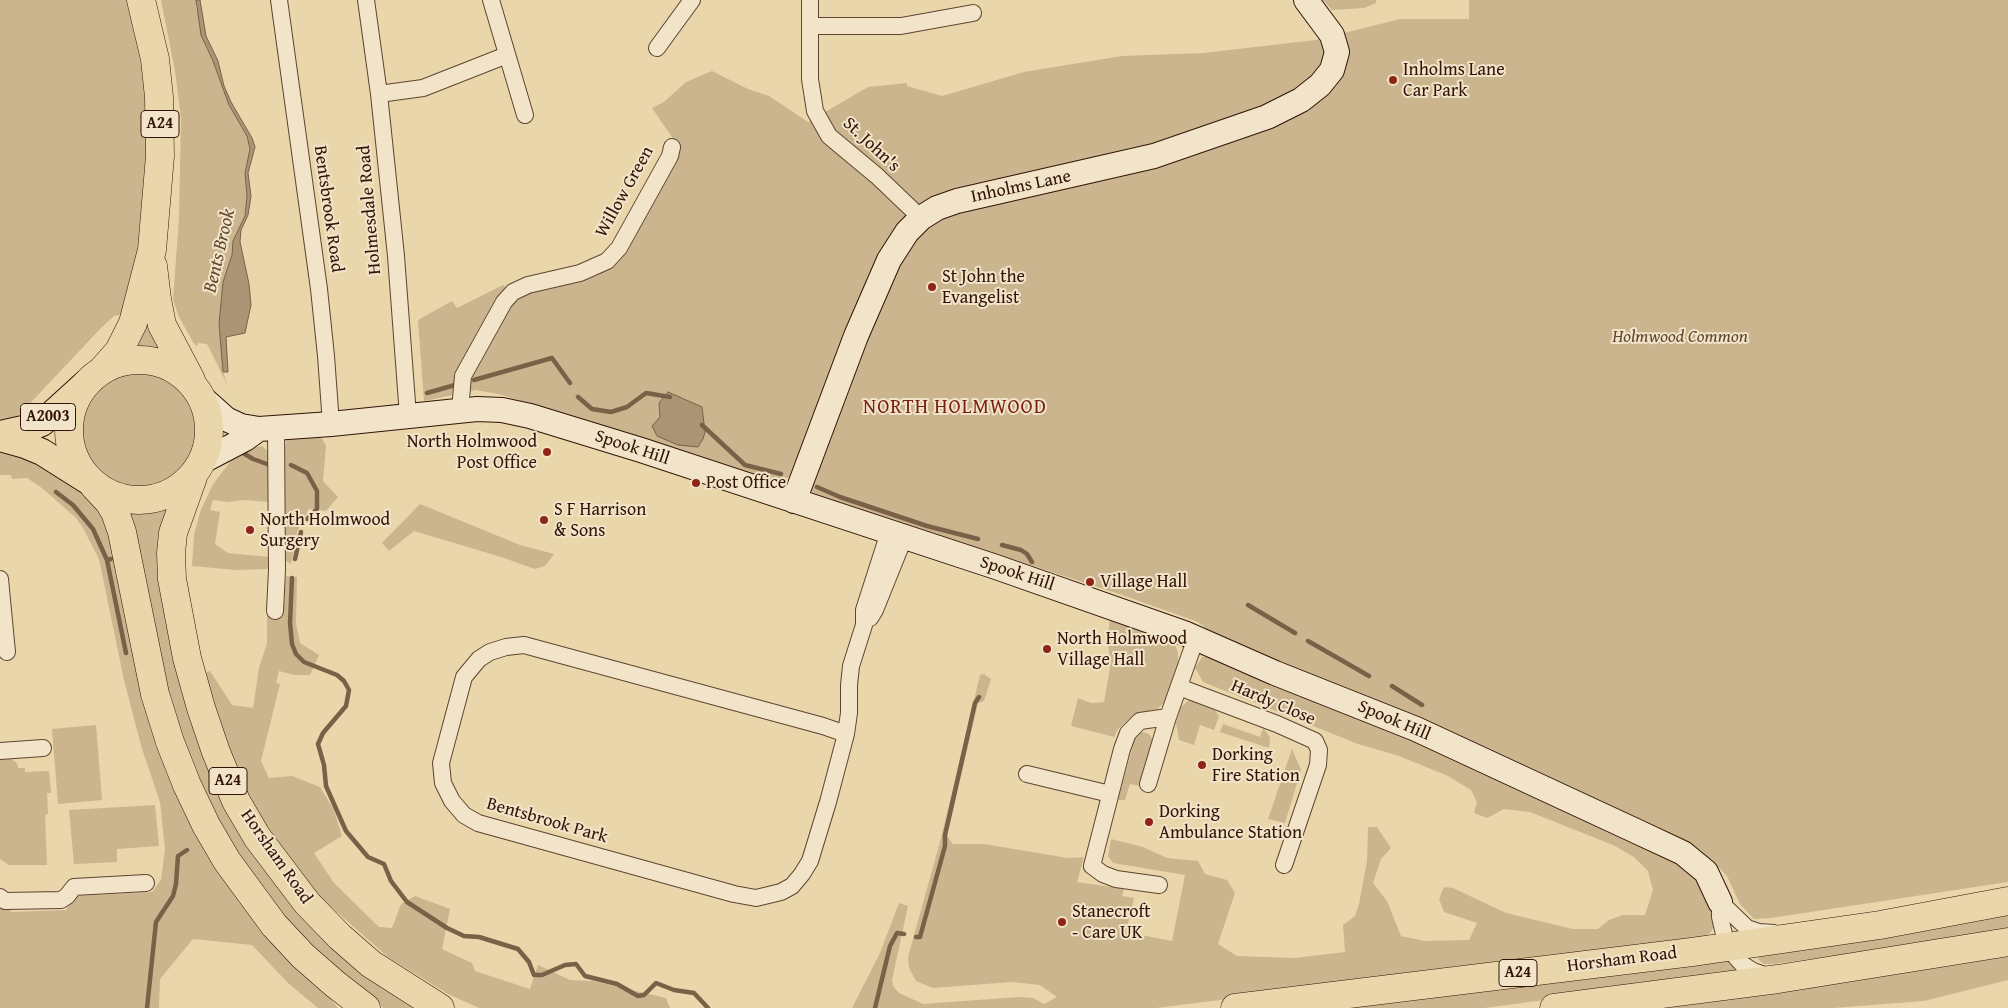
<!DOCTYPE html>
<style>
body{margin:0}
canvas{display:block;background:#e9d6ab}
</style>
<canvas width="2008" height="1008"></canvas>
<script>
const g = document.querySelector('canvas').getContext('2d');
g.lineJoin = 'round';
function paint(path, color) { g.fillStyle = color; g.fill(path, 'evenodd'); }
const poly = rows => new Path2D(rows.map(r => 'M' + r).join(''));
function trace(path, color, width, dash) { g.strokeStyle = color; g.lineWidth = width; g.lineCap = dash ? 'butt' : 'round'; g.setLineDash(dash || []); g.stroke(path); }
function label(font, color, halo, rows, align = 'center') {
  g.font = font + ' "Gentium Book Plus",serif'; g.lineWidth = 4; g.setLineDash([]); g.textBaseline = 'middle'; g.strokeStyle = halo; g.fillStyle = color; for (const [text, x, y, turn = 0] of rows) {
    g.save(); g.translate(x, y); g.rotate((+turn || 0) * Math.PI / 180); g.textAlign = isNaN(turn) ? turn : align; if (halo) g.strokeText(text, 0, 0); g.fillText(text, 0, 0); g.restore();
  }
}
const green = poly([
 [0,0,131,0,150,102,141,257,124,314,114,316,101,328,20,414,5,423,0,423],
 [161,0,196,0,196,7,206,47,213,61,229,105,247,136,250,149,245,173,247,196,245,216,233,241,232,255,223,282,223,372,228,386,207,344,198,343,197,347,193,342,179,317,173,299,179,218,181,119,175,71],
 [1323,0,1376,0,1376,3,1364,8,1332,10],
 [1469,0,2008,0,2008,882,1771,918,1754,919,1740,904,1727,876,1711,859,1698,876,1707,883,1715,923,1711,932,1702,940,1156,1008,852,1008,880,953,899,903,908,906,892,980,893,986,899,993,923,1004,1019,997,1033,998,1044,1004,1057,997,1040,985,1012,982,933,988,916,981,909,968,908,957,940,842,980,675,984,674,991,679,984,701,978,703,947,836,953,844,984,844,1068,858,1084,857,1077,882,1124,889,1122,896,1134,898,1126,932,1172,941,1185,875,1113,863,1108,856,1111,839,1143,847,1167,858,1198,861,1205,874,1227,880,1235,893,1218,944,1237,956,1294,958,1345,952,1343,925,1355,916,1359,904,1367,861,1368,827,1377,827,1391,848,1381,859,1373,883,1387,901,1401,936,1425,941,1469,940,1477,923,1444,912,1439,899,1444,887,1453,888,1506,913,1573,929,1598,929,1609,920,1623,915,1645,915,1653,890,1648,871,1634,857,1613,845,1530,812,1504,809,1487,818,1474,813,1477,802,1471,790,1448,776,1399,756,1358,744,1203,682,1195,668,1202,657,1211,656,1225,643,1198,622,1122,595,920,529,823,501,815,498,811,490,793,475,780,482,770,482,642,437,498,394,476,390,424,401,418,320,452,301,457,308,503,285,516,299,530,291,609,269,674,140,652,108,664,102,686,82,712,71,748,89,769,96,808,122,868,87,907,83,907,86,942,96,1024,72,1122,56,1203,53,1316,40,1400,19,1469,19],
 [145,309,168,355,143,349,131,350],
 '80 430a59 59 0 1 1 118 0a59 59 0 1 1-118 0Z',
 [321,437,326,446,323,481,338,497,326,511,309,509,297,532,291,564,284,560,283,455,287,439],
 [0,446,42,460,107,511,145,679,287,959,321,987,338,1008,318,1008,288,983,252,945,193,939,160,979,159,1008,0,1008,0,906,10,907,11,912,66,910,73,896,152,892,161,880,165,849,160,802,142,749,124,680,99,559,83,528,76,518,42,488,27,478,12,479,11,475,0,475],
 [262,446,270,453,270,502,245,500,228,502,213,500,210,510,220,512,215,544,228,553,270,557,268,569,236,570,192,566,194,535,200,512,213,484,238,452],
 [172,504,225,800,423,1008,383,1008,344,981,300,941,234,856,172,720,123,509,138,512,155,510],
 [420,504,520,545,554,554,545,566,535,569,501,557,414,531,389,551,382,543],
 [286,576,297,577,296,624,300,643,319,655,310,675,294,675,279,671,276,683,280,684,261,761,269,778,292,776,320,787,334,810,342,836,314,853,334,883,379,927,392,928,401,904,415,896,450,909,442,949,472,963,475,971,530,989,538,965,570,980,593,981,666,998,670,1008,479,1008,448,994,388,957,322,899,275,842,246,794,216,716,205,673,210,671,232,705,253,708,259,668,267,643,267,614,283,615],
 [1110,616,1174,643,1178,652,1178,662,1166,701,1157,709,1140,713,1128,720,1118,729,1114,737,1071,726,1078,698,1091,703,1104,702,1110,668,1108,639],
 [1190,699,1212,706,1219,716,1214,730,1200,725,1194,745,1179,740,1176,723,1181,707],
 [1223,724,1260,737,1263,728,1270,737,1269,748,1220,732],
 [96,725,102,800,58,804,52,729],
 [1142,732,1149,734,1153,740,1140,786,1130,784,1125,800,1118,800,1136,735],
 [1292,749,1301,770,1285,823,1268,819],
 [10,758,17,763,18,768,25,768,25,772,49,771,51,793,47,793,48,814,45,815,47,865,9,865,0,859,0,759],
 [155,805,159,846,117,849,117,862,74,864,69,810],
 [2008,910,2008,932,1774,964,1764,964,1759,960,1757,954],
 [2008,949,2008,980,1924,1001,1833,1008,1666,1008,1781,991],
 [1722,955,1736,971,1659,985,1484,1008,1319,1008]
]);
const water = poly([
 [196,0,200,0,206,36,218,61,224,86,231,102,252,138,255,147,248,173,251,196,248,215,241,230,240,242,249,284,251,305,245,333,226,337,228,372,223,372,219,324,223,282,232,255,233,241,245,216,247,196,245,173,250,149,247,136,229,105,213,61,201,35,196,0],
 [668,392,702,407,705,432,703,439,698,447,678,445,657,436,652,426,660,417,659,403,668,392]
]);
const stream = poly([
 [474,380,552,358,570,383],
 [427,393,455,385],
 [578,397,592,409,611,412,627,407,646,393,670,397],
 [702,425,745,465,781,474],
 [243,453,253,459,267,464],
 [291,465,307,473,317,491,317,509,307,519],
 [817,487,840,497,927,526,978,539],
 [56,492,73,505,93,529,107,560],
 [1002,545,1021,550,1027,554,1032,562],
 [111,559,107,560,126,653],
 [295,559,301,532],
 [292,578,290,623,292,644,296,654,304,662,337,675,344,681,349,690,346,706,323,733,318,744,324,765,326,786,346,831,368,857,384,864,391,881,407,902,447,928,464,936,479,937,518,949,529,962,534,975,542,975,565,965,576,964,585,976,617,984,638,996,644,995,656,983,674,990,694,993,708,1008],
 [1248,605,1295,633],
 [1308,641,1369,676],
 [1392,686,1422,705],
 [916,937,920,937,945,846,945,835,975,703,979,697],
 [147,1008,156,922,173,896,176,884,178,856,187,850],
 [875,1008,890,946,897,933,904,934]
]);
const street = poly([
 [279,0,319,289,326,356,331,424],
 [366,0,379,94,396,256,408,416],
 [491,0,525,115],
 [810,0,810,79,815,111,829,136,877,176,921,218],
 [810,26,901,26,973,13],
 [657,48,692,0],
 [379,94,423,88,507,55],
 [460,410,463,376,504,302,513,292,528,285,580,273,607,261,619,248,670,156,672,147],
 [0,579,7,652],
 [275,611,277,570,276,428],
 [870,618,875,610,904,538],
 [1179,687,1277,724,1315,741,1319,750,1318,765,1284,865],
 [846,734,823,726,524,645,506,647,490,652,479,659,464,677,441,763,443,783,452,801,464,815,478,823,734,894,756,898,781,892,792,886,802,874,810,861,828,802,846,734,849,713,849,685,851,666,864,625,864,610,889,532],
 [0,751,43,748],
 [1027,774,1110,794],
 [1148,784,1168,717,1196,638],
 [1159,885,1116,879,1103,874,1092,866,1122,749,1128,733,1140,721,1168,717],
 [0,897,5,901,61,900,67,896,74,887,146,883],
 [1720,902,1720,917,1727,947,1742,964,1753,971,1768,976],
 [1720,902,1747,928,1759,932,1774,933]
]);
const secondary = poly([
 [199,395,226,419,241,426,259,429,331,424,477,409,502,410,530,416,641,450,996,567,1184,633,1275,673,1416,729,1638,832,1683,853,1706,872,1720,902],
 [205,460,245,439,259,429],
 [794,501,856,336,889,260,907,232,921,218,937,208,957,201,1154,156,1267,117,1301,100,1320,85,1332,70,1337,52,1332,35,1306,0]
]);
const primary = poly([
 [0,434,32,427,42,423,87,382],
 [0,438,25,445,42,452,88,481]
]);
const highway = poly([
 [153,266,157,299,162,325,191,380],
 '69 430a70 70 0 1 1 140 0a70 70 0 1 1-140 0Z',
 [104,368,119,351,133,323,152,250,160,156,159,97,155,59,141,0],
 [193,477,173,533,171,553,172,579,187,658,201,708,216,752,236,801,257,837,307,903,340,937,371,964,440,1008],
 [94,486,109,502,115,512,122,532,155,694,170,742,187,785,206,825,227,861,274,925,303,956,335,984,366,1008],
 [1235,1008,1692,952,1880,925,2008,901],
 [1554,1008,1778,979,2008,942]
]);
const markers = [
 [1393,80,5,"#8f2418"],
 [932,287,5,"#8f2418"],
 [547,452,5,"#8f2418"],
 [696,483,5,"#8f2418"],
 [544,520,5,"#8f2418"],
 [250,530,5,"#8f2418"],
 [1090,582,5,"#8f2418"],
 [1047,649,5,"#8f2418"],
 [1202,765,5,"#8f2418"],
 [1149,822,5,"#8f2418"],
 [1062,922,5,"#8f2418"]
];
const shields = [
 [160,124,38],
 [48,417,55],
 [228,781,38],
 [1518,973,38]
];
const shieldNames = [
 ["A24",160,124],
 ["A2003",48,417],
 ["A24",228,781],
 ["A24",1518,973]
];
const poiNames = [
 ["Inholms Lane",1403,70],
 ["Car Park",1403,91],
 ["St John the",942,277],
 ["Evangelist",942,298],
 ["North Holmwood",537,442,"right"],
 ["Post Office",537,463,"right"],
 ["Post Office",706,483],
 ["S F Harrison",554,510],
 ["& Sons",554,531],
 ["North Holmwood",260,520],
 ["Surgery",260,541],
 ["Village Hall",1100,582],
 ["North Holmwood",1057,639],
 ["Village Hall",1057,660],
 ["Dorking",1212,755],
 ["Fire Station",1212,776],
 ["Dorking",1159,812],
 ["Ambulance Station",1159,833],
 ["Stanecroft",1072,912],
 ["- Care UK",1072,933]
];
const streetNames = [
 ["St. John's",871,145,43],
 ["Inholms Lane",1021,187,-12],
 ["Willow Green",625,192,-61],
 ["Bentsbrook Road",328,209,82],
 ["Holmesdale Road",370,210,-95],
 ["Spook Hill",632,448,18],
 ["Spook Hill",1017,574,18],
 ["Hardy Close",1273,703,23],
 ["Spook Hill",1394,721,23],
 ["Bentsbrook Park",547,821,16],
 ["Horsham Road",276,857,55],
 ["Horsham Road",1622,960,-7]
];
const parkNames = [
 ["Holmwood Common",1680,337]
];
const waterNames = [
 ["Bents Brook",220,251,-77]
];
const quarterNames = [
 ["NORTH HOLMWOOD",955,408]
];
paint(green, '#cab58f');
paint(water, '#ab9473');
trace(water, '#7b6048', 1);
trace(stream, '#7b6048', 4.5);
trace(street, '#604430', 18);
trace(secondary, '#321307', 26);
trace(primary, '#321307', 28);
trace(highway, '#321307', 29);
trace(street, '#f1e4c8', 16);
trace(secondary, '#f1e4c8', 24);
trace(primary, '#e9d6ab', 26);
trace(highway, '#e9d6ab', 28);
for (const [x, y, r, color] of markers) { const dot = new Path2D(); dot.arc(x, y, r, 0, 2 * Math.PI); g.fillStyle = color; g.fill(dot); trace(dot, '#f1e4c8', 2); }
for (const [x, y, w] of shields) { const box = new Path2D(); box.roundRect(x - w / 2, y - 13.5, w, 27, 4); g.fillStyle = '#f1e4c8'; g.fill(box); trace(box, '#321307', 1); }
label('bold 16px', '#321307', null, shieldNames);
label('18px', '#321307', '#f1e4c8', poiNames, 'left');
label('18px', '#321307', '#f1e4c8', streetNames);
label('italic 18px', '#604430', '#f1e4c8', parkNames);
label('italic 19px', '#624732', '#f1e4c8', waterNames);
g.letterSpacing = '1px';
label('20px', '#7a1f14', '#f1e4c8', quarterNames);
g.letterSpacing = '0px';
</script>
